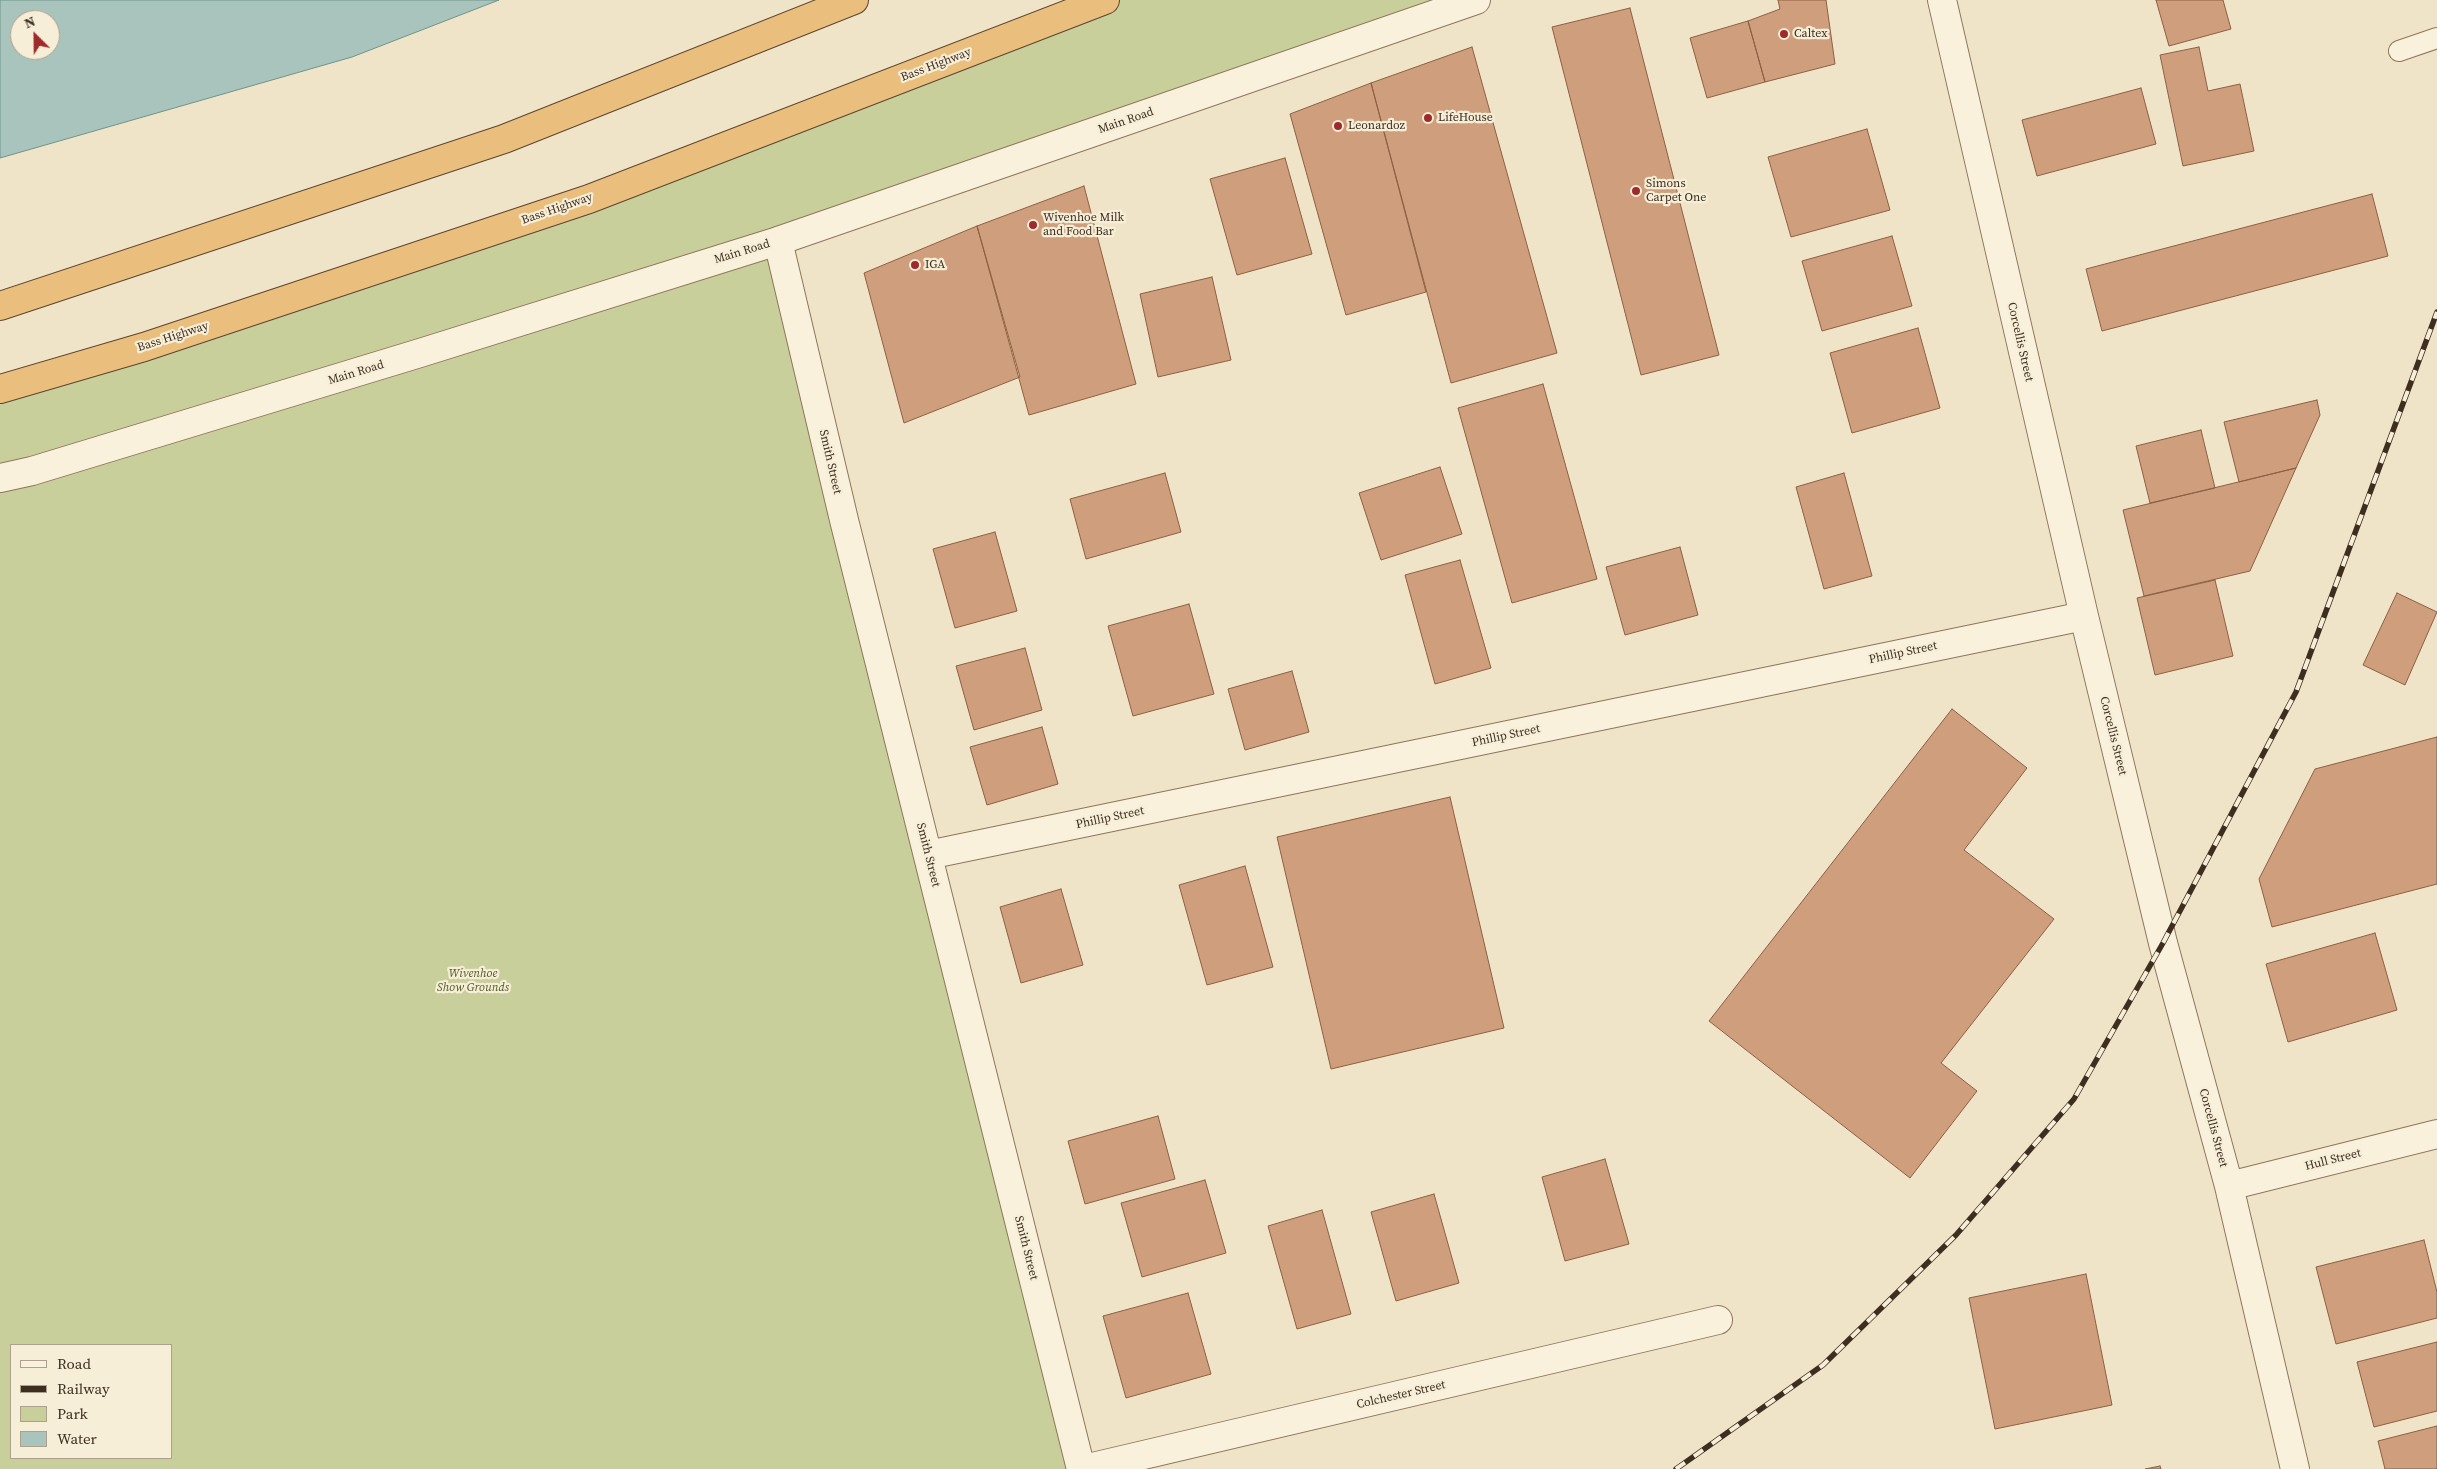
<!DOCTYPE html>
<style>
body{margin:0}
#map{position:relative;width:2437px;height:1469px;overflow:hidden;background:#f0e4c8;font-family:"Source Serif 4",serif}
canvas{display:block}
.legend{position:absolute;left:10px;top:1344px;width:162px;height:115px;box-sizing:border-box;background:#f7eed8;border:1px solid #ada18e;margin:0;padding:6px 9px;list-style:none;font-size:15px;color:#3d2e20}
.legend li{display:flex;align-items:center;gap:10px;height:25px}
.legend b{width:25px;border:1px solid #ada18e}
.north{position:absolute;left:10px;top:10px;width:50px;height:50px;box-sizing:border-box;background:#f7eed8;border:1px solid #ada18e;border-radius:50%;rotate:337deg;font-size:14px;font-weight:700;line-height:20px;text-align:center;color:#3d2e20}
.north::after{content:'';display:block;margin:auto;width:18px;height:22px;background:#9e2a2b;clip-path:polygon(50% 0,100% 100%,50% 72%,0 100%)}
</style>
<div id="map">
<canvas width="2437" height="1469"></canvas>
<ul class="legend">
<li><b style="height:6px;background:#faf1dc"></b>Road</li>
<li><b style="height:6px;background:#3d2e20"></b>Railway</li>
<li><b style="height:14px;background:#c9cf9b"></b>Park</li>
<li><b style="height:14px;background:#a9c4bc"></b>Water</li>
</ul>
<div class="north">N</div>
</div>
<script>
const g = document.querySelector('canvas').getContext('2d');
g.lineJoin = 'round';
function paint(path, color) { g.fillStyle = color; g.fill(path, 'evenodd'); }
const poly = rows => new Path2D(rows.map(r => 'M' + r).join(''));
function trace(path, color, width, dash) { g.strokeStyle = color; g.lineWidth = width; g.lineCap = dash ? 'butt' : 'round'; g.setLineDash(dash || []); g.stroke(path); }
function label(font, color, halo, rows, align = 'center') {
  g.font = font + ' "Source Serif 4",serif'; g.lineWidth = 4.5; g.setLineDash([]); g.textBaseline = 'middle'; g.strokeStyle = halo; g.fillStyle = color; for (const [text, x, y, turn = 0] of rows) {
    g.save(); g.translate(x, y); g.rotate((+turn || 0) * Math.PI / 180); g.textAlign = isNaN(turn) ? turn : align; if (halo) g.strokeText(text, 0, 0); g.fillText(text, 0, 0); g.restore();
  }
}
const green = poly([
 [1105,0,1476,0,778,241,1081,1469,0,1469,0,389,144,347],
 [11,1345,171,1345,171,1458,11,1458]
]);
const water = poly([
 [0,0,499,0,352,57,0,158,0,0],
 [20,20,50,20,50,50,20,50,20,20]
]);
const building = poly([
 [1778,0,1826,0,1835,64,1765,82,1748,21,1780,9,1778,0],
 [2156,0,2223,0,2231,29,2169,46,2156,0],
 [1630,8,1719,355,1641,375,1552,27,1630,8],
 [1748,21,1765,82,1707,98,1690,38,1748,21],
 [1472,47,1557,353,1451,383,1371,83,1472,47],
 [2199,47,2208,91,2240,84,2254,151,2183,166,2160,55,2199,47],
 [1371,83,1426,292,1346,315,1290,114,1371,83],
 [2141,88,2156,144,2037,176,2022,120,2141,88],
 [1867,129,1890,210,1791,237,1768,157,1867,129],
 [1285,158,1312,254,1237,275,1210,179,1285,158],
 [1084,186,1136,384,1029,415,977,226,1084,186],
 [2372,194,2388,256,2102,331,2086,269,2372,194],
 [977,226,1020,377,904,423,864,273,977,226],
 [1892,236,1912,306,1822,331,1802,261,1892,236],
 [1212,277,1231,360,1158,377,1140,294,1212,277],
 [1918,328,1940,408,1852,433,1830,353,1918,328],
 [1543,384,1597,579,1512,603,1458,408,1543,384],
 [2317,400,2320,415,2296,468,2239,482,2224,422,2317,400],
 [2201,430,2215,488,2150,503,2136,446,2201,430],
 [1440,467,1462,534,1381,560,1359,493,1440,467],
 [2296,468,2250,571,2144,596,2123,510,2296,468],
 [1165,473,1181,532,1086,559,1070,499,1165,473],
 [1844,473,1872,576,1824,589,1796,487,1844,473],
 [995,532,1017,611,955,628,933,549,995,532],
 [1680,547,1698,615,1625,635,1606,567,1680,547],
 [1460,560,1491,668,1435,684,1405,575,1460,560],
 [2215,580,2233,656,2155,675,2137,598,2215,580],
 [2397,593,2437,612,2405,685,2363,665,2397,593],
 [1189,604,1214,694,1133,716,1108,626,1189,604],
 [1025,648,1042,710,974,730,956,666,1025,648],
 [1292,671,1309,732,1245,750,1228,689,1292,671],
 [1952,709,2027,768,1964,850,2054,919,1941,1063,1977,1091,1910,1178,1709,1021,1952,709],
 [1042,727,1058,784,987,805,970,747,1042,727],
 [2437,737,2437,884,2272,927,2259,879,2315,769,2437,737],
 [1450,797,1504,1028,1331,1069,1277,837,1450,797],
 [1245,866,1273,967,1207,985,1179,885,1245,866],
 [1061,889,1083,965,1021,983,1000,907,1061,889],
 [2375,933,2397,1010,2288,1042,2266,964,2375,933],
 [1158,1116,1175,1179,1085,1204,1068,1141,1158,1116],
 [1605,1159,1629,1244,1565,1261,1542,1177,1605,1159],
 [1205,1180,1226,1253,1142,1277,1121,1203,1205,1180],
 [1434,1194,1459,1283,1396,1301,1371,1212,1434,1194],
 [1322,1210,1351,1314,1297,1329,1268,1226,1322,1210],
 [2424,1240,2437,1292,2437,1318,2336,1344,2316,1267,2424,1240],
 [2086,1274,2112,1405,1995,1429,1969,1298,2086,1274],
 [1188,1293,1211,1374,1126,1398,1103,1316,1188,1293],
 [2437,1342,2437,1411,2374,1427,2357,1362,2437,1342],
 [2437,1426,2437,1469,2385,1469,2378,1441,2437,1426],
 [2160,1466,2161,1469,2145,1469,2160,1466]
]);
const service = poly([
 [2399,51,2437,38]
]);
const minor = poly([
 [1942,0,2084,616,2163,943,2229,1186,2295,1469],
 [778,241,844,520,1081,1469],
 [928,855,2084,616],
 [2229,1186,2437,1134],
 [1084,1469,1718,1320]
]);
const tertiary = poly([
 [0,478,32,471,420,353,778,241,1476,0]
]);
const trunk = poly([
 [0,306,504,139,854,0],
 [0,389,144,347,589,199,1105,0]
]);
const rail = poly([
 [1676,1469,1823,1365,1956,1235,2074,1099,2163,943,2296,692,2437,312]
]);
const markers = [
 [1784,34,5,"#9e2a2b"],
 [1428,118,5,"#9e2a2b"],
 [1338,126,5,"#9e2a2b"],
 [1636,191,5,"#9e2a2b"],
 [1033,225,5,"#9e2a2b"],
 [915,265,5,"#9e2a2b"]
];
const poiNames = [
 ["Caltex",1794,34],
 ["LifeHouse",1438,118],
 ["Leonardoz",1348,126],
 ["Simons",1646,184],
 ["Carpet One",1646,198],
 ["Wivenhoe Milk",1043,218],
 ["and Food Bar",1043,232],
 ["IGA",925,265]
];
const streetNames = [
 ["Bass Highway",936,65,-21],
 ["Main Road",1126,121,-19],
 ["Bass Highway",557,209,-19],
 ["Main Road",742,252,-17],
 ["Bass Highway",173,337,-18],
 ["Corcellis Street",2020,342,77],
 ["Main Road",356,373,-17],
 ["Smith Street",830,462,77],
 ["Phillip Street",1903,653,-12],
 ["Phillip Street",1506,736,-12],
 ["Corcellis Street",2113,736,76],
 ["Phillip Street",1110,818,-12],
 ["Smith Street",928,855,76],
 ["Corcellis Street",2213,1128,75],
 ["Hull Street",2333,1160,-14],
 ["Smith Street",1026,1248,76],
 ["Colchester Street",1401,1395,-13]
];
const parkNames = [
 ["Wivenhoe",473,974],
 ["Show Grounds",473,988]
];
paint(green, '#c9cf9b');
paint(water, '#a9c4bc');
trace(water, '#6f938a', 1);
paint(building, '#cf9f7d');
trace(building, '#8d5f41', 1);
trace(service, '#8d765c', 22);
trace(minor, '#8d765c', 30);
trace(tertiary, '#8d765c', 30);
trace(trunk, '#5b4430', 30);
trace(service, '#faf1dc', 20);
trace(minor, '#faf1dc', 28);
trace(tertiary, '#faf1dc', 28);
trace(trunk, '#eabe7c', 28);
trace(rail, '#3d2e20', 5.5);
trace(rail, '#f7eed8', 4, [11]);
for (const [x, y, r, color] of markers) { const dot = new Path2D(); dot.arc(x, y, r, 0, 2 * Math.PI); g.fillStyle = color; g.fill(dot); trace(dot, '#f7eed8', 2); }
label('12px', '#3d2e20', '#f7eed8', poiNames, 'left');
label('12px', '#3d2e20', '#f7eed8', streetNames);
label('italic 12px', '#4d5a26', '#f7eed8', parkNames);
</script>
